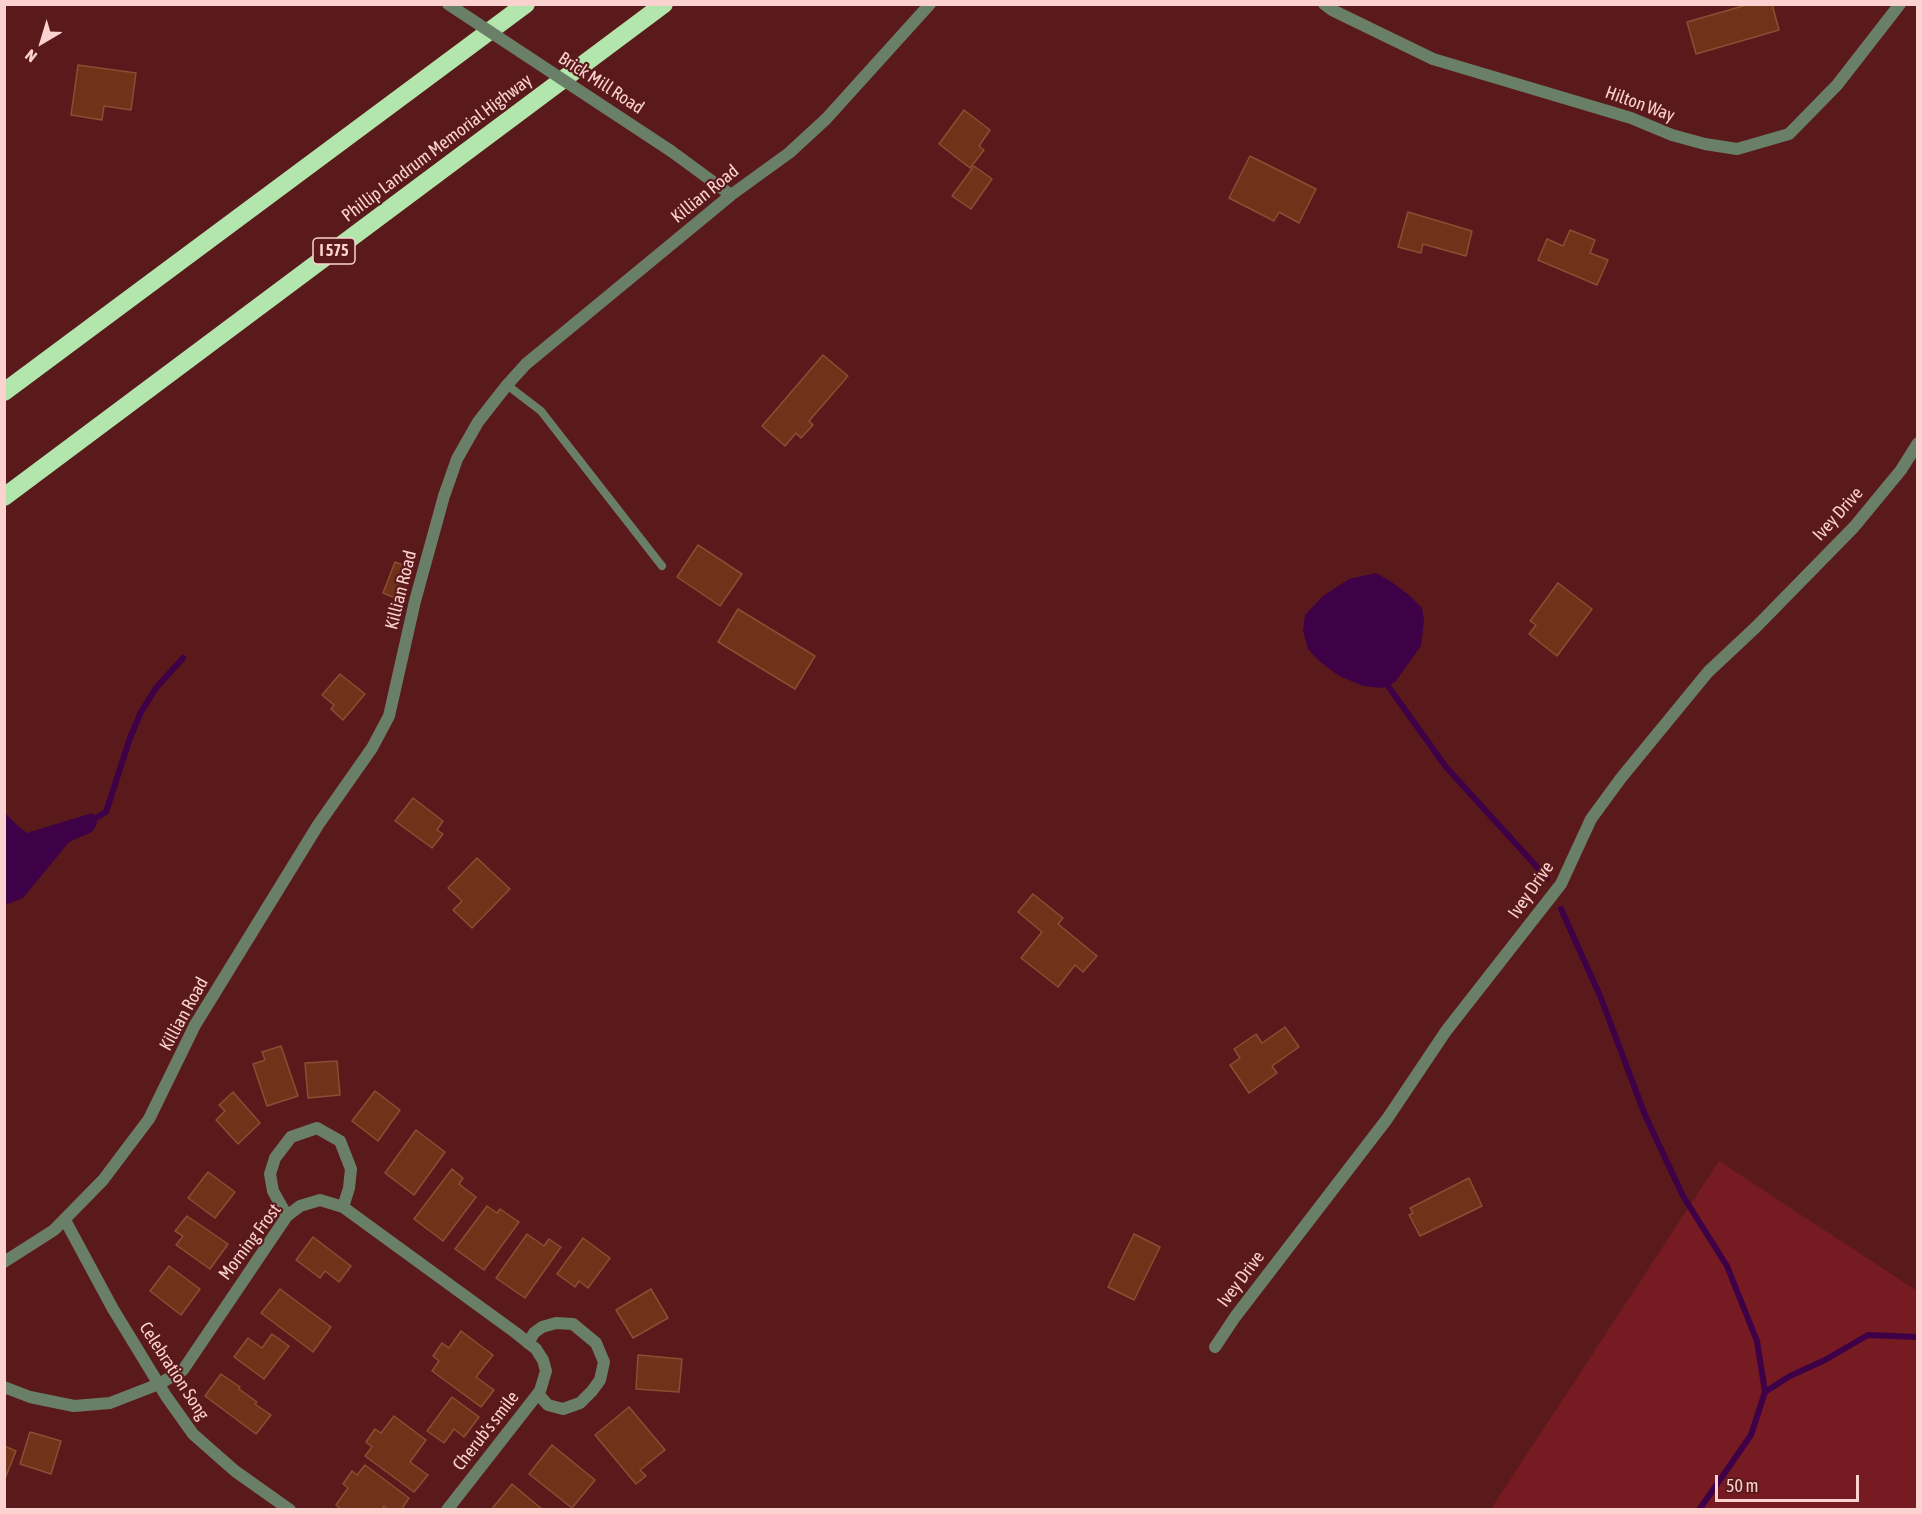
<!DOCTYPE html>
<style>
body{margin:0}
#map{position:relative;width:1922px;height:1514px;overflow:hidden;background:#5a1a1c;font-family:"Asap Condensed",sans-serif}
canvas{display:block}
.frame{position:absolute;inset:0;border:6px solid #fbd2cf;pointer-events:none}
.north{position:absolute;left:12px;top:12px;width:60px;height:60px;-webkit-text-stroke:4px #5a1a1c;paint-order:stroke;rotate:218deg;font-size:16px;font-weight:700;line-height:24px;text-align:center;color:#fbd2cf}
.north::after{content:'';display:block;margin:auto;width:21px;height:27px;background:#fbd2cf;clip-path:polygon(50% 0,100% 100%,50% 72%,0 100%)}
.scale{position:absolute;left:1715px;top:1475px;width:144px;height:27px;box-sizing:border-box;border:3px solid #fbd2cf;border-top:0;padding-left:8px;font-size:18px;line-height:21px;white-space:nowrap;color:#fbd2cf;-webkit-text-stroke:4px #5a1a1c;paint-order:stroke}
</style>
<div id="map">
<canvas width="1922" height="1514"></canvas>
<div class="frame"></div>
<div class="north">N</div>
<div class="scale">50 m</div>
</div>
<script>
const g = document.querySelector('canvas').getContext('2d');
g.lineJoin = 'round';
function paint(path, color) { g.fillStyle = color; g.fill(path, 'evenodd'); }
const poly = rows => new Path2D(rows.map(r => 'M' + r).join(''));
function trace(path, color, width, dash) { g.strokeStyle = color; g.lineWidth = width; g.lineCap = dash ? 'butt' : 'round'; g.setLineDash(dash || []); g.stroke(path); }
function label(font, color, halo, rows, align = 'center') {
  g.font = font + ' "Asap Condensed",sans-serif'; g.lineWidth = 4.5; g.setLineDash([]); g.textBaseline = 'middle'; g.strokeStyle = halo; g.fillStyle = color; for (const [text, x, y, turn = 0] of rows) {
    g.save(); g.translate(x, y); g.rotate((+turn || 0) * Math.PI / 180); g.textAlign = isNaN(turn) ? turn : align; if (halo) g.strokeText(text, 0, 0); g.fillText(text, 0, 0); g.restore();
  }
}
const green = poly([
 [1719,1161,1917,1291,1917,1509,1491,1509]
]);
const water = poly([
 [1376,573,1390,581,1409,595,1422,608,1424,620,1421,646,1395,682,1382,688,1364,686,1339,676,1318,660,1308,649,1303,631,1305,615,1323,596,1349,579],
 [4,812,18,826,27,833,92,813,96,818,97,824,92,832,69,842,23,898,5,905]
]);
const stream = poly([
 [1388,686,1446,767,1547,878],
 [96,818,106,812,130,738,141,712,156,688,183,658],
 [1561,909,1601,998,1645,1115,1683,1196,1727,1266,1757,1341,1765,1392,1751,1435,1699,1510],
 [1765,1392,1790,1376,1825,1360,1868,1335,1918,1337]
]);
const building = poly([
 [1750,4,1772,4,1779,30,1696,54,1687,22,1750,4],
 [78,65,136,73,131,110,104,106,102,120,71,115,78,65],
 [964,110,990,130,979,146,984,150,970,168,939,144,964,110],
 [1250,156,1316,189,1299,223,1279,212,1274,221,1229,198,1250,156],
 [974,166,992,179,971,209,952,196,974,166],
 [1408,212,1472,231,1466,256,1423,244,1421,253,1398,247,1408,212],
 [1570,230,1595,240,1590,253,1608,260,1597,285,1538,260,1547,239,1563,246,1570,230],
 [823,355,848,376,809,421,813,425,801,438,796,433,785,446,762,426,823,355],
 [698,545,742,574,720,606,677,577,698,545],
 [395,562,413,569,400,600,383,593,395,562],
 [1558,583,1592,609,1557,656,1529,634,1536,625,1530,621,1558,583],
 [738,609,815,656,795,689,718,642,738,609],
 [340,674,365,694,343,720,331,709,334,705,322,695,340,674],
 [413,798,443,821,437,830,443,834,432,848,395,821,413,798],
 [477,858,510,889,472,928,453,910,462,901,448,888,477,858],
 [1033,894,1063,918,1058,924,1097,956,1083,972,1075,965,1058,987,1021,958,1042,932,1018,912,1033,894],
 [1285,1027,1299,1047,1272,1066,1277,1073,1249,1093,1230,1065,1240,1058,1234,1049,1256,1034,1262,1043,1285,1027],
 [281,1046,298,1096,267,1106,253,1064,265,1060,262,1052,281,1046],
 [337,1061,340,1095,308,1098,305,1063,337,1061],
 [375,1091,400,1110,378,1141,352,1121,375,1091],
 [233,1092,260,1123,238,1144,216,1120,225,1111,219,1105,233,1092],
 [416,1130,445,1152,414,1195,385,1173,416,1130],
 [452,1169,463,1178,459,1184,476,1197,443,1241,414,1219,452,1169],
 [208,1172,235,1192,215,1218,188,1198,208,1172],
 [1469,1178,1482,1206,1420,1236,1409,1215,1413,1213,1410,1208,1469,1178],
 [487,1206,497,1213,500,1209,519,1222,484,1270,455,1249,487,1206],
 [187,1216,228,1244,210,1269,176,1245,183,1236,175,1231,187,1216],
 [527,1234,544,1246,549,1239,561,1247,525,1298,496,1278,527,1234],
 [1134,1234,1160,1247,1134,1300,1108,1287,1134,1234],
 [313,1237,351,1266,339,1282,325,1271,320,1278,296,1260,313,1237],
 [583,1238,610,1258,588,1288,579,1281,575,1287,557,1274,583,1238],
 [169,1266,200,1289,181,1315,150,1291,169,1266],
 [280,1289,331,1327,313,1352,261,1313,280,1289],
 [651,1289,668,1318,633,1338,616,1310,651,1289],
 [461,1331,493,1355,476,1377,494,1390,481,1407,432,1371,439,1361,433,1356,442,1343,449,1348,461,1331],
 [272,1334,289,1346,264,1379,234,1357,248,1338,262,1348,272,1334],
 [638,1355,682,1359,679,1392,636,1389,638,1355],
 [221,1374,240,1387,239,1389,257,1402,255,1404,271,1415,256,1434,205,1396,221,1374],
 [452,1397,479,1417,464,1437,454,1429,444,1443,427,1431,452,1397],
 [629,1407,665,1450,640,1470,646,1476,636,1484,595,1435,629,1407],
 [394,1416,426,1440,410,1462,428,1475,414,1492,365,1456,372,1447,366,1442,375,1429,381,1433,394,1416],
 [30,1432,61,1441,51,1474,20,1464,30,1432],
 [552,1445,595,1480,572,1508,529,1474,552,1445],
 [4,1446,16,1451,4,1481,4,1446],
 [365,1465,409,1498,401,1510,389,1510,384,1506,382,1510,342,1510,336,1505,348,1488,343,1484,352,1471,357,1475,365,1465],
 [512,1484,543,1510,491,1510,512,1484]
]);
const service = poly([
 [507,385,541,411,662,566]
]);
const minor = poly([
 [1324,4,1332,10,1433,59,1631,118,1672,135,1705,144,1737,149,1789,134,1837,85,1900,4],
 [671,151,731,195],
 [287,1216,273,1191,270,1174,275,1158,291,1137,317,1128,340,1141,351,1169,349,1188,343,1207],
 [65,1220,113,1309,166,1396,193,1434,235,1471,290,1510],
 [4,1262,54,1230,103,1180,149,1119,195,1025,318,825,372,748,389,716,415,601,444,496,457,459,478,422,507,385,526,364,731,195,789,153,826,119,930,4],
 [528,1343,534,1333,542,1327,556,1323,573,1324,596,1343,604,1362,600,1380,592,1391,580,1403,563,1409,548,1405,538,1394],
 [1215,1347,1235,1317,1387,1119,1446,1031,1561,884,1591,819,1621,778,1708,672,1756,627,1854,527,1901,470,1918,443],
 [4,1387,30,1397,74,1406,110,1403,159,1384,183,1370,287,1216,300,1206,320,1200,343,1207,516,1333,536,1349,543,1360,546,1371,540,1391,447,1510]
]);
const motorway = poly([
 [4,392,526,4],
 [4,497,664,4]
]);
const minorBridge = poly([
 [448,4,671,151]
]);
const shields = [
 [334,251,42]
];
const shieldNames = [
 ["I 575",334,251]
];
const streetNames = [
 ["Brick Mill Road",601,83,33],
 ["Hilton Way",1640,104,20],
 ["Phillip Landrum Memorial Highway",437,148,-37],
 ["Killian Road",705,194,-39],
 ["Ivey Drive",1838,514,-48],
 ["Killian Road",401,590,-76],
 ["Ivey Drive",1531,890,-55],
 ["Killian Road",184,1014,-61],
 ["Morning Frost",250,1242,-53],
 ["Ivey Drive",1241,1279,-53],
 ["Celebration Song",174,1371,57],
 ["Cherub's smile",486,1431,-52]
];
paint(green, '#761b21');
paint(water, '#3e0046');
trace(stream, '#3e0046', 6);
paint(building, '#703319');
trace(building, '#8d4d33', 1.5);
trace(service, '#6a7f68', 8);
trace(minor, '#6a7f68', 12);
trace(motorway, '#b2e6ad', 18);
trace(minorBridge, '#6a7f68', 12);
for (const [x, y, w] of shields) { const box = new Path2D(); box.roundRect(x - w / 2, y - 13, w, 26, 4.5); g.fillStyle = '#5a1a1c'; g.fill(box); trace(box, '#fbd2cf', 1.5); }
label('bold 16px', '#fbd2cf', null, shieldNames);
label('18px', '#fbd2cf', '#5a1a1c', streetNames);
</script>
